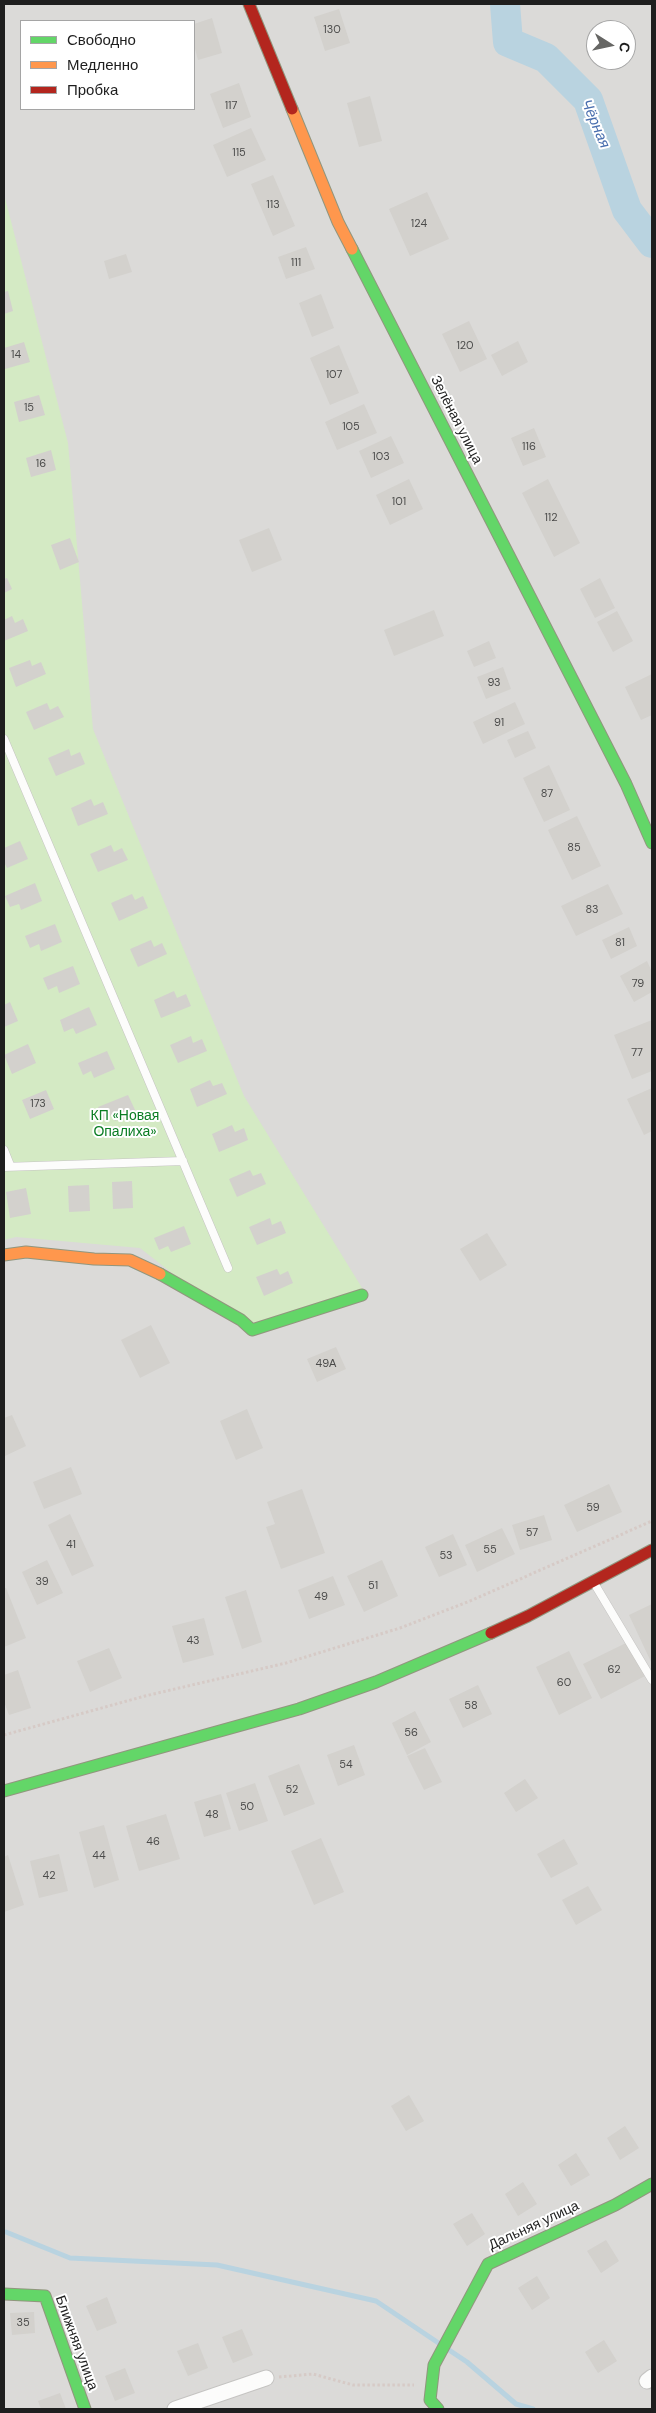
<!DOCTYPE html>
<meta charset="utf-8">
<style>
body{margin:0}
#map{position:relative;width:656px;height:2413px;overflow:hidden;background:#ecebe6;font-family:"DM Sans",sans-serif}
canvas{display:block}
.frame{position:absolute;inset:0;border:5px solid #1e1e1e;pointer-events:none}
.legend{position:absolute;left:20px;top:20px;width:175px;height:90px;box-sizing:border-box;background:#fff;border:1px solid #a5a5a5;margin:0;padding:6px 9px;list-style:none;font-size:15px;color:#1e1e1e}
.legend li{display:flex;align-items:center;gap:10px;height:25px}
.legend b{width:25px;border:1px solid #a5a5a5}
.north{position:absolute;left:586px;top:20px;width:50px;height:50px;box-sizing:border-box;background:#fff;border:1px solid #a5a5a5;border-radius:50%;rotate:100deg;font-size:14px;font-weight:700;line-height:20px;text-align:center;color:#1e1e1e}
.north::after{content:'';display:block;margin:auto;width:18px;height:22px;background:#666664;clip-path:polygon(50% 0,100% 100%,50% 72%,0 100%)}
</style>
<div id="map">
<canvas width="656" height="2413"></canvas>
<div class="frame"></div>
<ul class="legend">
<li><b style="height:6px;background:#63d668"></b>Свободно</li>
<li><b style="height:6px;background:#ff974d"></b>Медленно</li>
<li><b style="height:6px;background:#b3261e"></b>Пробка</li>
</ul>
<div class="north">С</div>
</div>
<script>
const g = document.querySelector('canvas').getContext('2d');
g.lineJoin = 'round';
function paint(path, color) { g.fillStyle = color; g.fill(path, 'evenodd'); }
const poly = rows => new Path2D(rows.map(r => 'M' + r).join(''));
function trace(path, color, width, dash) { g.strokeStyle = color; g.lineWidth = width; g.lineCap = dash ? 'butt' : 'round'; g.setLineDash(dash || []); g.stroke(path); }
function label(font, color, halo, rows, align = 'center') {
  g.font = font + ' "DM Sans",sans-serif'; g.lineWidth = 4; g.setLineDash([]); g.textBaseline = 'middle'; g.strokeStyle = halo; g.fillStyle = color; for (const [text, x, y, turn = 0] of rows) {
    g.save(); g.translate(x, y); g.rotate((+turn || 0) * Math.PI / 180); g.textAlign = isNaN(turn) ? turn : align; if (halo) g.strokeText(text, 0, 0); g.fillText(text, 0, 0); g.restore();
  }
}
const residential = poly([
 [4,4,652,4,652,2409,4,2409],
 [21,21,194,21,194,109,21,109],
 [596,30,626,30,626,60,596,60]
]);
const grass = poly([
 [4,194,68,443,93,729,244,1096,367,1296,251,1335,140,1248,16,1237,4,1240]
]);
const stream = poly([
 [6,2232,70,2258,217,2265,376,2301,440,2344],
 [449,2350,467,2362,516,2404,533,2409]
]);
const river = poly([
 [505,4,508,42,546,58,588,100,627,210,652,243]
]);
const building = poly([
 [339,9,350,43,325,51,314,17],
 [212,18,222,53,198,60,194,45,194,24],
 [239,83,251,117,223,128,210,94],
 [370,96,382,141,359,147,347,103],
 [251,128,266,160,227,177,213,145],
 [273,175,295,226,273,236,251,184],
 [427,192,449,239,410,256,389,209],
 [306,247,315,269,286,279,278,257],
 [126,254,132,272,109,279,104,261],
 [8,291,13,311,4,314,4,292],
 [321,294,334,328,312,337,299,303],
 [469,321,487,359,460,372,442,334],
 [518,341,528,362,502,376,491,355],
 [24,342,30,362,5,369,4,348],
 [339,345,359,393,330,405,310,358],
 [39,395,45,415,19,422,14,402],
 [364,404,377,433,337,450,325,422],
 [534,428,546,457,523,466,511,438],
 [391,436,404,463,371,478,359,451],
 [51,450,56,470,31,477,26,458],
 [409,479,423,509,390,525,376,495],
 [548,479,580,543,554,557,522,493],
 [269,528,282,560,252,572,239,540],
 [70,538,79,562,60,570,51,545],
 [7,578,12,589,4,593,4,579],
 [600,578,615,608,595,618,580,589],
 [434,610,444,636,394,656,384,630],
 [617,611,633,641,613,652,597,622],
 [12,616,15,623,23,619,28,631,4,641,4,620],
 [489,641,496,658,474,667,467,651],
 [30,660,32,666,41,662,46,674,16,687,9,668],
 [503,667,511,689,486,699,477,677],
 [652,674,652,715,641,720,625,687],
 [515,702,525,724,483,744,473,722],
 [47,703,50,710,58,706,64,717,34,730,26,712],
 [528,731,536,748,515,758,507,740],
 [69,749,71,756,80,752,85,764,56,776,48,758],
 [549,765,570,810,544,822,523,778],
 [91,799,94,806,103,802,108,814,78,826,71,808],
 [577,816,601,866,572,880,548,830],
 [20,841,28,859,7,868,4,862,4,848],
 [111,845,114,852,122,848,128,860,98,872,90,854],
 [35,883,42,901,21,910,19,904,10,907,5,896],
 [608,884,623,914,576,936,561,906],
 [132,894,135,900,143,896,148,908,119,921,111,903],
 [55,924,62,942,41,951,39,944,30,948,25,936],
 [629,927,637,946,611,959,602,940],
 [151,940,154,947,162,943,167,954,138,967,130,949],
 [647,961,652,972,652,992,634,1002,620,976],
 [73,966,80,984,59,993,57,986,48,990,43,978],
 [174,991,177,998,186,994,191,1006,161,1018,154,1000],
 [10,1002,18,1021,4,1027,4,1005],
 [89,1007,97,1025,76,1034,73,1028,64,1032,60,1020],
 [652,1020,652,1071,632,1079,614,1035],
 [191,1036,193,1043,202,1039,207,1051,178,1063,170,1045],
 [28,1044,36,1063,12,1074,4,1055],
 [107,1051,115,1069,94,1078,91,1071,83,1075,78,1063],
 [210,1080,213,1086,222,1083,227,1094,197,1107,190,1089],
 [652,1088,652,1131,644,1135,627,1099],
 [46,1090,54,1109,30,1119,22,1100],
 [128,1095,136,1112,115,1121,112,1115,103,1119,98,1107],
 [232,1125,235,1132,244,1128,248,1140,219,1152,212,1134],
 [250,1170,253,1176,261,1173,266,1184,237,1197,229,1179],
 [132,1181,133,1208,113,1209,112,1182],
 [89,1185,90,1211,69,1212,68,1186],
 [26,1188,31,1214,10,1218,6,1192],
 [270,1218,272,1225,281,1221,286,1233,257,1245,249,1227],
 [184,1226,191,1244,171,1252,168,1246,159,1250,154,1238],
 [487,1233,507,1265,480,1281,460,1249],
 [277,1269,280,1275,288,1271,293,1283,264,1296,256,1277],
 [151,1325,170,1363,140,1378,121,1340],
 [336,1347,346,1369,317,1382,307,1359],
 [247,1409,263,1448,236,1460,220,1421],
 [12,1415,26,1446,5,1456,4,1418],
 [71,1467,82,1494,44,1509,33,1482],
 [609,1484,622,1512,577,1532,564,1505],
 [302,1489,325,1553,281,1569,266,1527,275,1524,267,1502],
 [70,1514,94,1566,72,1576,48,1525],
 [544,1515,552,1540,520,1550,512,1525],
 [502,1528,515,1554,477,1572,465,1545],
 [453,1534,467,1565,439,1577,425,1547],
 [47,1560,63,1593,37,1605,22,1572],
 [382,1560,398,1596,364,1612,347,1576],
 [333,1576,345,1605,309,1619,298,1590],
 [4,1588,6,1588,26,1638,4,1647],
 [246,1590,262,1642,242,1649,225,1597],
 [652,1604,652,1664,629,1615],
 [204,1618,214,1655,183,1663,172,1626],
 [628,1642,645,1676,601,1699,583,1664],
 [109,1648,122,1678,90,1692,77,1661],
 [569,1651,592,1698,559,1715,536,1667],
 [18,1670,31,1708,9,1715,4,1702,4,1675],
 [478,1685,492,1714,463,1728,449,1699],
 [415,1711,431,1742,407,1755,392,1723],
 [354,1745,365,1775,338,1786,327,1755],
 [425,1748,442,1782,424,1790,407,1756],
 [299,1764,315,1804,284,1816,268,1776],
 [525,1779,538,1798,516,1812,504,1793],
 [255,1783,268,1821,239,1831,226,1793],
 [221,1794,231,1829,204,1837,194,1802],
 [166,1814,180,1859,139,1871,126,1826],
 [104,1825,119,1880,94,1888,79,1832],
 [321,1838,344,1892,314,1905,291,1851],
 [564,1839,578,1864,551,1878,537,1854],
 [59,1854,68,1891,39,1898,30,1861],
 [8,1855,24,1905,4,1912,4,1857],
 [588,1886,602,1910,576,1925,562,1900],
 [409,2095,424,2121,406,2131,391,2106],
 [625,2126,639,2148,620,2160,607,2138],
 [576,2153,590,2175,571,2186,558,2165],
 [523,2182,537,2204,518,2216,505,2194],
 [472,2213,485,2234,467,2246,453,2224],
 [606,2240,619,2261,601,2273,587,2251],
 [537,2276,550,2298,532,2310,518,2288],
 [107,2297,117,2323,97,2331,86,2306],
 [34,2312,35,2333,12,2335,10,2313],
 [242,2329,253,2355,233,2363,222,2337],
 [604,2340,617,2361,598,2373,585,2352],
 [198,2343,208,2368,188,2376,177,2351],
 [125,2368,135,2393,115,2401,105,2376],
 [60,2393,66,2409,41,2409,38,2401]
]);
const path = poly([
 [4,1735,145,1696,286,1663,400,1628,470,1601,652,1521],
 [279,2377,313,2374,353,2385,414,2385]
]);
const lane = poly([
 [4,739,228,1268],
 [4,1150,10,1165],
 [4,1167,183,1161],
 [594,1583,652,1680]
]);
const street = poly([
 [647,2381,652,2377],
 [175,2409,266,2378]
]);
const fast = poly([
 [352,249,626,784,652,843],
 [160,1274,241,1320,252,1330,362,1295],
 [4,1791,299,1709,376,1682,491,1633],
 [4,2294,45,2296,85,2409],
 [438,2409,430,2400,434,2365,488,2264,615,2205,652,2184]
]);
const slow = poly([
 [292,109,338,222,352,249],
 [4,1255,26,1252,94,1259,130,1260,160,1274]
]);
const jam = poly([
 [249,4,292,109],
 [491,1633,528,1616,652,1550]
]);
const numberNames = [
 ["130",332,30],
 ["117",231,106],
 ["115",239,153],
 ["113",273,205],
 ["124",419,224],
 ["111",296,263],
 ["120",465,346],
 ["14",16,355],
 ["107",334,375],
 ["15",29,408],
 ["105",351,427],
 ["116",529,447],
 ["103",381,457],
 ["16",41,464],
 ["101",399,502],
 ["112",551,518],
 ["93",494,683],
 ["91",499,723],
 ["87",547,794],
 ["85",574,848],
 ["83",592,910],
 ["81",620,943],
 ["79",638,984],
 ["77",637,1053],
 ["173",38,1104],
 ["49А",326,1364],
 ["59",593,1508],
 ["57",532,1533],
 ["41",71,1545],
 ["55",490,1550],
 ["53",446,1556],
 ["39",42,1582],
 ["51",373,1586],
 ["49",321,1597],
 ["43",193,1641],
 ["62",614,1670],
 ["60",564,1683],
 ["58",471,1706],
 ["56",411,1733],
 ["54",346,1765],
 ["52",292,1790],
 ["50",247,1807],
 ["48",212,1815],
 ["46",153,1842],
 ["44",99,1856],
 ["42",49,1876],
 ["35",23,2323]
];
const streetNames = [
 ["Зелёная улица",456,420,63],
 ["Дальняя улица",534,2226,-25],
 ["Ближняя улица",76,2343,70]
];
const parkNames = [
 ["КП «Новая",125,1116],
 ["Опалиха»",125,1132]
];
const waterNames = [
 ["Чёрная",595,124,67]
];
paint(residential, '#dbdad8');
paint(grass, '#d4eac4');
trace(stream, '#b9d3e0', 5);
trace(river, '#b9d3e0', 30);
paint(building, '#d3d1cd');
trace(lane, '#c5c4c2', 9);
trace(street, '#c5c4c2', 17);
trace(fast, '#91967e', 13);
trace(slow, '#91967e', 13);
trace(jam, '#91967e', 13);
trace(path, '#d6cac6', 3, [2.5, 2.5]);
trace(lane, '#fcfcfb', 8);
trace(street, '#fcfcfb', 15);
trace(fast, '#63d668', 11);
trace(slow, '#ff974d', 11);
trace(jam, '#b3261e', 11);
label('11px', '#4b4b4a', null, numberNames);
label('14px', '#1e1e1e', '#fff', streetNames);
label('14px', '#0a7d23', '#fff', parkNames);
label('italic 15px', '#496eae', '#fff', waterNames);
</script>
